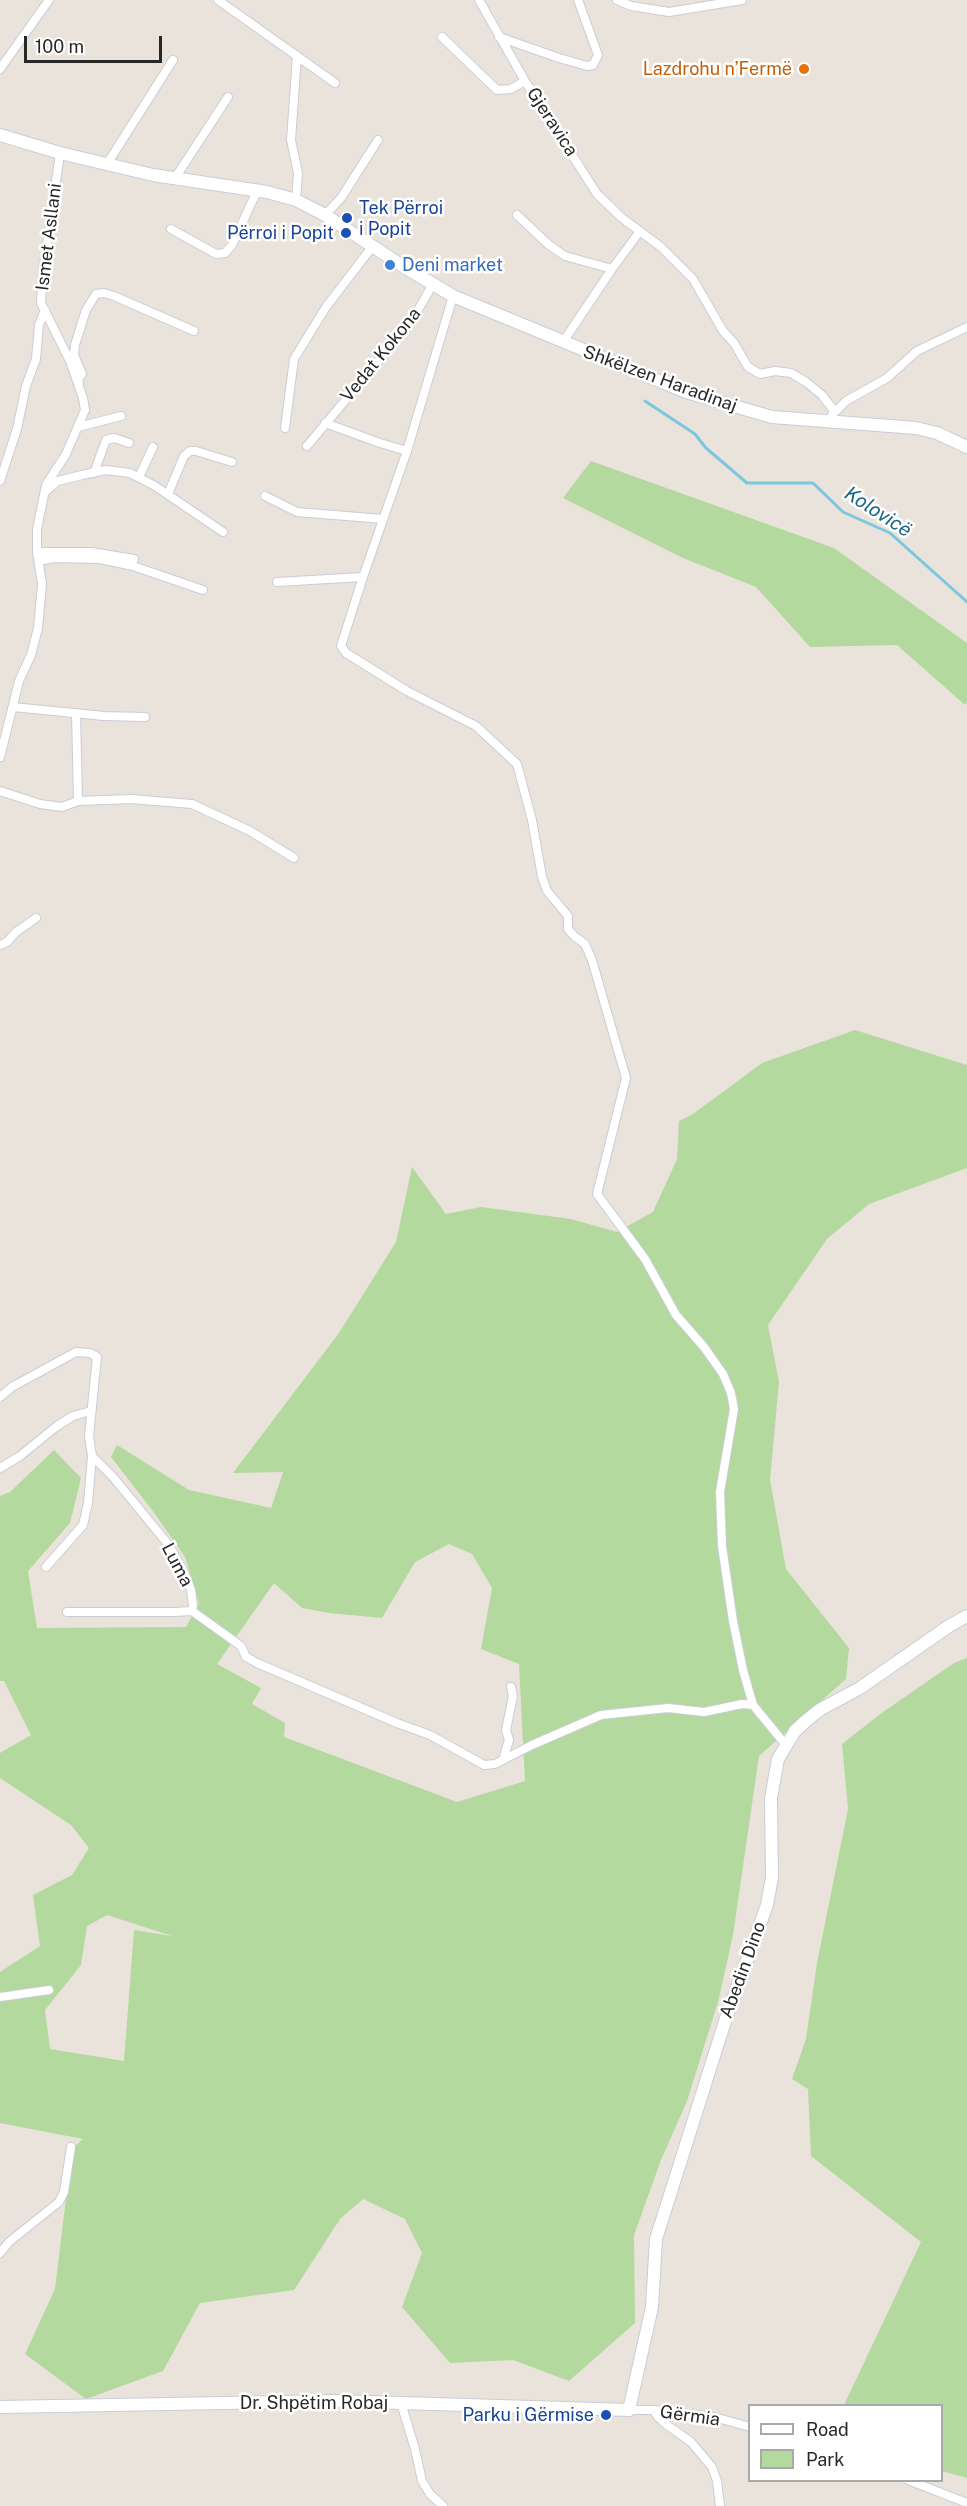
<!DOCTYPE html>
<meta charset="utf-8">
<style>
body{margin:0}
#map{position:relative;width:967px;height:2506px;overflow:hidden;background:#e9e3db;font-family:"Public Sans",sans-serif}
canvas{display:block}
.legend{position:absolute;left:748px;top:2404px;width:195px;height:78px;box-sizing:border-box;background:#fff;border:2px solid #a9a9a9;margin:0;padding:8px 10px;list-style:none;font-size:18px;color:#282828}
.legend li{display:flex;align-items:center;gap:12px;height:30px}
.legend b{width:30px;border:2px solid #a9a9a9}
.scale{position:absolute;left:24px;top:36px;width:138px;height:27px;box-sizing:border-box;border:3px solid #282828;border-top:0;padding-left:8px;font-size:18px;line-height:21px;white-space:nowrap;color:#282828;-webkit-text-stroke:4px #fff;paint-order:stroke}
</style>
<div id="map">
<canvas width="967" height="2506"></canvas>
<ul class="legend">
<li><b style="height:8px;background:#fff"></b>Road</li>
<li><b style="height:16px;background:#b4d99e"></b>Park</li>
</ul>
<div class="scale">100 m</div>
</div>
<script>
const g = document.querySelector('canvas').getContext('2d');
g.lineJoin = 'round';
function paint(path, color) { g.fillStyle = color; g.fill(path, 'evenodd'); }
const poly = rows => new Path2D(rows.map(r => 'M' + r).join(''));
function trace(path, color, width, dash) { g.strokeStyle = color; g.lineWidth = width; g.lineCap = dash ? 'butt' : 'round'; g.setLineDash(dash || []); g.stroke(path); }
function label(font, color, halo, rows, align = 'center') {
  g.font = font + ' "Public Sans",sans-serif'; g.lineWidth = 5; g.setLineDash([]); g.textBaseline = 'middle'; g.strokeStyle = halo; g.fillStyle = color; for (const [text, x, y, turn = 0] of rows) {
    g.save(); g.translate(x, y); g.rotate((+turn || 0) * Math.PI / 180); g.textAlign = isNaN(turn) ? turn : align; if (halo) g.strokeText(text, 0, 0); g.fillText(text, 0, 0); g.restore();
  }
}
const green = poly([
 [591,461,834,548,967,643,967,702,965,705,897,645,810,647,756,587,683,558,563,498],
 [855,1030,967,1065,967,1168,869,1204,827,1239,768,1325,779,1382,770,1480,786,1569,849,1648,846,1679,759,1756,733,1935,718,2002,687,2101,661,2160,634,2235,635,2323,569,2381,513,2360,450,2363,402,2307,422,2253,405,2219,363,2199,340,2219,294,2290,200,2303,163,2371,86,2399,25,2354,55,2289,72,2149,83,2139,0,2123,0,1972,40,1946,33,1895,72,1875,89,1848,71,1825,0,1778,0,1753,31,1735,4,1681,0,1681,0,1496,10,1492,54,1450,81,1478,70,1523,28,1571,37,1628,186,1627,199,1603,185,1557,152,1510,111,1457,117,1445,189,1490,271,1508,283,1472,233,1473,339,1333,396,1242,412,1167,446,1214,481,1207,571,1219,617,1232,653,1212,677,1159,679,1121,693,1114,762,1063],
 [449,1544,472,1554,492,1588,481,1649,519,1664,525,1781,457,1802,284,1737,285,1723,252,1704,261,1688,217,1664,274,1583,302,1608,329,1613,382,1618,415,1562],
 [107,1915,172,1936,134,1930,124,2061,50,2049,45,2010,81,1965,87,1926],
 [967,1658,967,2478,942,2471,942,2406,844,2405,921,2242,811,2156,808,2089,792,2079,806,2039,817,1963,848,1809,842,1744,883,1712,954,1663]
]);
const stream = poly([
 [645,401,695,434,706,448,747,483,813,483,843,512,890,533,967,602]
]);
const street = poly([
 [218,0,335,83],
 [479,0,525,81,597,194,622,218,661,247,693,279,723,331,734,343,748,367,760,374,775,371,791,373,806,382,822,395,835,412],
 [617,0,631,6,669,12,742,0],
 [442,37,497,90,511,89,525,81],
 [499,37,559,58,587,66,593,65,598,55,578,0],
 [0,69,49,0],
 [107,164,173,60],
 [175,178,228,97],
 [296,200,298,173,291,140,297,56],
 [325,215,341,198,378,140],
 [517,215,549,245,565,256,612,269],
 [171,229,216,254,225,253,232,245,257,191],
 [453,296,407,451,363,577,341,646,346,653,407,691,476,726,517,764,532,820,542,877,547,891,568,916,568,929,574,936,585,944,592,960,626,1078,597,1194,645,1259,676,1315,704,1347,723,1374,731,1393,734,1409,720,1492,722,1546,733,1621,743,1670,753,1705],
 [563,342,612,269,640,231],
 [79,384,78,379,82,374,74,355,75,345,86,310,96,294,104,293,114,296,194,331],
 [832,415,846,401,887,378,917,351,967,327],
 [325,423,380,443,407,451],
 [78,427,121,416],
 [285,428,294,359,326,307,372,247],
 [307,446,411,322,433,284],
 [94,473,106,440,114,438,129,443],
 [139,477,153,447],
 [0,481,17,429,26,386,36,359,39,325,45,310],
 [45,492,58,481,82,475,106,470,130,473,155,486,223,532],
 [168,494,184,456,190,451,196,451,232,462],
 [265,496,297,512,383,519],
 [37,552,91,552,134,559],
 [39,561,54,558,100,559,133,566,203,590],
 [277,582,363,577],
 [13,707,104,716,145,717],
 [76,713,78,801],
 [0,757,19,681,31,655,38,628,42,584,37,552,37,529,46,485,66,454,85,410,83,398,70,361,41,303,43,272,60,153],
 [0,791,40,804,62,807,78,801,131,799,192,804,250,831,294,858],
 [0,945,7,942,16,932,36,918],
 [0,1397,12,1387,76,1352,90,1353,97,1357,89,1436,92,1456,88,1503,83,1525,46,1567],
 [0,1468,20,1456,57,1426,73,1416,91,1411],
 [192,1611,241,1646,246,1657,257,1663,397,1723,430,1735,484,1765,495,1764,532,1745,601,1715,668,1708,704,1712,742,1704,753,1705,785,1744],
 [67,1612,174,1612,192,1611,193,1606,191,1590,183,1570,168,1544,113,1477,92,1456],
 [503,1760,509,1740,506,1730,513,1696,511,1687],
 [0,1997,49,1990],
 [0,2253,9,2242,59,2202,64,2192,71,2147],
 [401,2403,415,2449,422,2481,430,2494,443,2506],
 [629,2410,654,2410,714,2417,750,2427],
 [654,2410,657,2416,667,2425,691,2442,712,2467,717,2481,720,2506],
 [908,2480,967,2503]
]);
const secondary = poly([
 [0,135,60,153,153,175,267,192,296,200,325,215,401,265,453,296,686,392,772,417,916,428,937,433,967,447],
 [0,2407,336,2401,629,2410,652,2307,656,2239,727,2015,767,1905,772,1877,771,1798,778,1759,795,1731,807,1720,821,1709,860,1688,949,1626,967,1616]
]);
const markers = [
 [804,69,6,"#e8710a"],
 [347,218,6,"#1a4fb4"],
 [346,233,6,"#1a4fb4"],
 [390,265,6,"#3f7fe0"],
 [606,2415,6,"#1a4fb4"]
];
const foodNames = [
 ["Lazdrohu n’Fermë",792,69]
];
const streetNames = [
 ["Gjeravica",552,122,57],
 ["Ismet Asllani",49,237,-83],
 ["Vedat Kokona",381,355,-51],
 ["Shkëlzen Haradinaj",660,379,20],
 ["Luma",177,1565,62],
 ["Abedin Dino",743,1970,-70],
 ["Dr. Shpëtim Robaj",314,2403],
 ["Gërmia",690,2416,8]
];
const transitNames = [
 ["Tek Përroi",359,208,"left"],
 ["i Popit",359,229,"left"],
 ["Përroi i Popit",334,233],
 ["Parku i Gërmise",594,2415]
];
const shopNames = [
 ["Deni market",402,265]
];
const waterNames = [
 ["Kolovicë",878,512,33]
];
paint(green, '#b4d99e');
trace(stream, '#7ac7df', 3);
trace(street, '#cacdd8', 10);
trace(secondary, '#cacdd8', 14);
trace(street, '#fff', 8);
trace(secondary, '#fff', 12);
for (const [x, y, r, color] of markers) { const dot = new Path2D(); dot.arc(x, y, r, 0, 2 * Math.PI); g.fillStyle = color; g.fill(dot); trace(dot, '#fff', 2); }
label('18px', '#c56008', '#fff', foodNames, 'right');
label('18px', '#282828', '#fff', streetNames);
label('18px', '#164399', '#fff', transitNames, 'right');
label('18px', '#366cbe', '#fff', shopNames, 'left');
label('italic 20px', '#1d6587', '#fff', waterNames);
</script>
